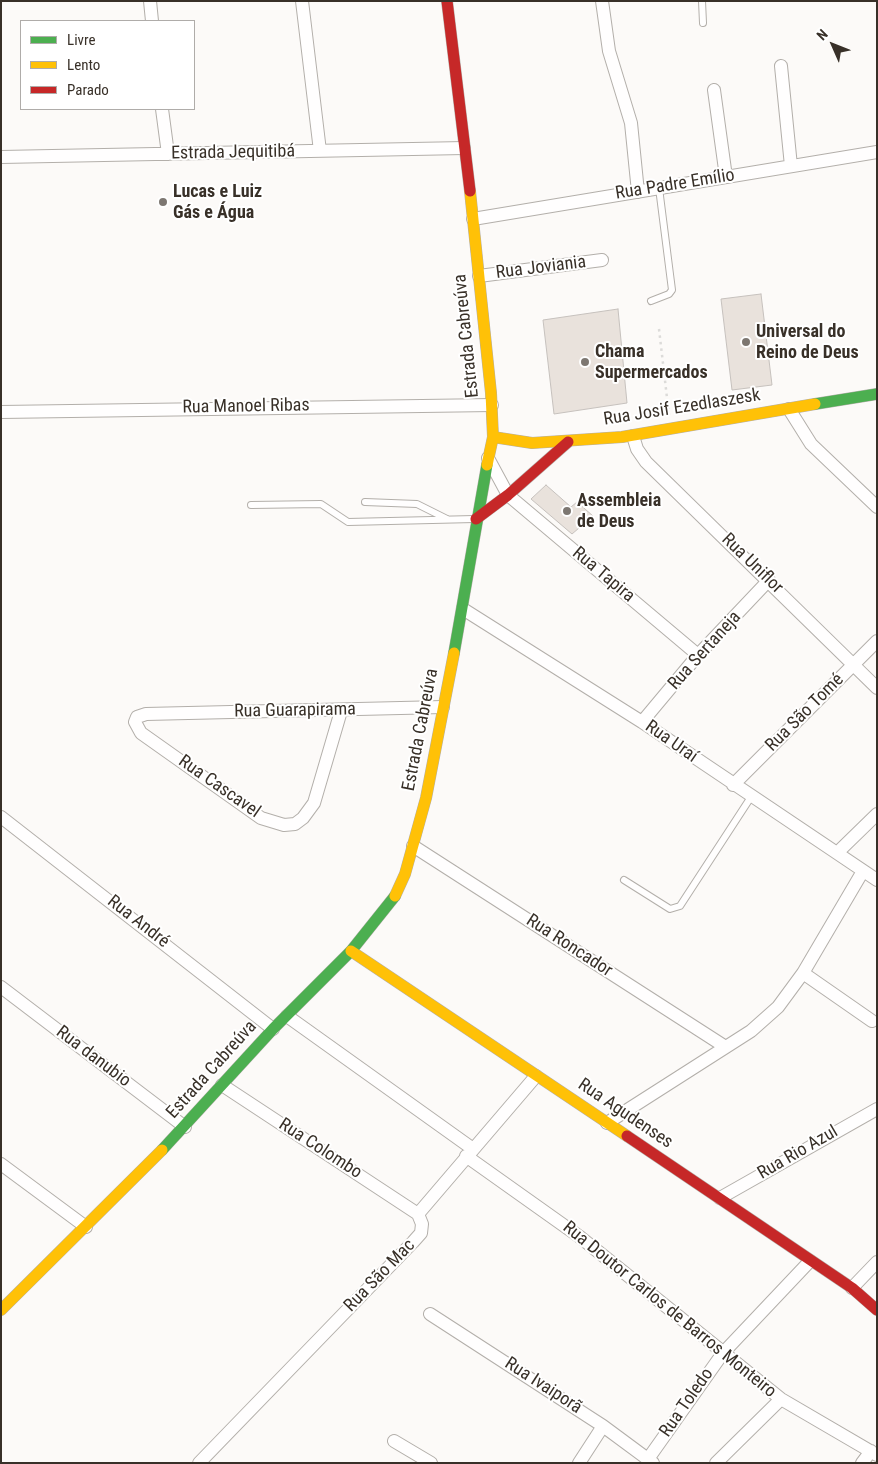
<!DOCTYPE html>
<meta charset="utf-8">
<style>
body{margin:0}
#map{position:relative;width:878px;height:1464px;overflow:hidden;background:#fcfaf8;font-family:"Roboto Condensed",sans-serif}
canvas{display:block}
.frame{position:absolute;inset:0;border:2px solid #383028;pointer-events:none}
.legend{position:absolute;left:20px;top:20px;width:175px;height:90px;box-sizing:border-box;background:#fff;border:1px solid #afaca9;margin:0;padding:6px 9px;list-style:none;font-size:15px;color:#383028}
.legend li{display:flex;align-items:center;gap:10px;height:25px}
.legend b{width:25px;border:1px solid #afaca9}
.north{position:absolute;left:808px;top:20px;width:50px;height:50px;-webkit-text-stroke:4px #fff;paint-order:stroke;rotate:314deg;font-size:14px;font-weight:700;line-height:20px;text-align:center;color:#383028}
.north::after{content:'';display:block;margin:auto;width:18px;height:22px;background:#383028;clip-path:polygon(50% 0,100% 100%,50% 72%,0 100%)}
</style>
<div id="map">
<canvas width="878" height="1464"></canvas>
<div class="frame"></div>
<ul class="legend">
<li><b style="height:6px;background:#4caf50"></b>Livre</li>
<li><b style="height:6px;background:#ffc107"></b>Lento</li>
<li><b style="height:6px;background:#c62828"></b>Parado</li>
</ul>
<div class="north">N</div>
</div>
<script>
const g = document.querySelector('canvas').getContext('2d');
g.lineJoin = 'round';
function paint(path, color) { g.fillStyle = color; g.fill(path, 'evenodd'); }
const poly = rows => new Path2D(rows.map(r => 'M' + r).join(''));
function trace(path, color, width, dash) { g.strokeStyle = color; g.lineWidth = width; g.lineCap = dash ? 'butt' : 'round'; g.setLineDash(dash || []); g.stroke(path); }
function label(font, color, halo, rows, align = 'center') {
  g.font = font + ' "Roboto Condensed",sans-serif'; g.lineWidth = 4; g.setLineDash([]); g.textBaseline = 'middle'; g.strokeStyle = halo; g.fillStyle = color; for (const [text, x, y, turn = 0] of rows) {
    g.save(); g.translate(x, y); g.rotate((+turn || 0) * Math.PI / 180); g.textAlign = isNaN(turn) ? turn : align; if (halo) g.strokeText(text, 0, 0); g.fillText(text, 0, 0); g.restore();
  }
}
const building = poly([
 [761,294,772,385,732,390,721,299,761,294],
 [618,309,627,403,554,414,543,320,618,309],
 [546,485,571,507,577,502,593,516,572,534,531,499,546,485]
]);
const path = poly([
 [659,329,669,415]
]);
const lane = poly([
 [702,1,703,23],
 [651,301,669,294,672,290,659,188],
 [365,502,417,504,447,519],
 [251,505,321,504,348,522,474,519],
 [624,880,670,909,680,906,751,797]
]);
const street = poly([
 [150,1,152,21],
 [302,1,320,151],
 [602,1,609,51,631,123,638,192],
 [781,66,791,166],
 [714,90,726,177],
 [162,109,168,154],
 [1,157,464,148],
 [473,219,877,152],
 [479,276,602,260],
 [789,409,811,444,877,507],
 [1,412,492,405],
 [633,436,637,449,646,462,877,688],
 [488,458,508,495,698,655],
 [463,609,642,722,877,880],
 [341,711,314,803,303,818,295,824,284,825,261,818,141,733,135,722,137,717,146,714,443,707],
 [642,722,698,655,769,580],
 [733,785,877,641],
 [1,817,273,1029],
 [413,846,724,1046],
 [837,853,877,814],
 [803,973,872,1021],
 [1,987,185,1127],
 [287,1016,473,1149],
 [222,1085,418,1214],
 [607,1123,751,1031,778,1007,803,973,863,871],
 [466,1156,580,1237,781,1399,877,1455],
 [1,1164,86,1227],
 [720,1198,877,1109],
 [852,1288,877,1262],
 [430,1314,603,1426,653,1463],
 [394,1441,431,1463],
 [648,1459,723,1353,810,1261],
 [199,1463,413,1242,421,1233,422,1224,418,1214,536,1076],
 [579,1463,603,1426],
 [716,1463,781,1399],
 [862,1463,871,1451]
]);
const fast = poly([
 [815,404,877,394],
 [454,653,487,465],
 [162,1150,273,1029,351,951,395,896]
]);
const slow = poly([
 [470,191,491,393,493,437,487,465],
 [493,437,532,443,622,437,815,404],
 [395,896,405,874,426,798,454,653],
 [351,951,627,1136],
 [1,1310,162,1150]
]);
const jam = poly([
 [447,1,470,191],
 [476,519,508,495,568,442],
 [627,1136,852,1288,877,1310]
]);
const markers = [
 [163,202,5,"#7d7771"],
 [746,342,5,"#7d7771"],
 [585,362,5,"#7d7771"],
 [567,511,5,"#7d7771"]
];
const streetNames = [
 ["Estrada Jequitibá",233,153,-1],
 ["Rua Padre Emílio",675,185,-9],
 ["Rua Joviania",541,268,-7],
 ["Estrada Cabreúva",467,336,-96],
 ["Rua Manoel Ribas",246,407,-1],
 ["Rua Josif Ezedlaszesk",682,408,-9],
 ["Rua Uniflor",752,564,44],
 ["Rua Tapira",603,575,40],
 ["Rua Sertaneja",705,651,-48],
 ["Rua Guarapirama",295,711,-1],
 ["Rua São Tomé",805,713,-45],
 ["Estrada Cabreúva",421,730,-79],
 ["Rua Uraí",671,742,35],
 ["Rua Cascavel",219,787,35],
 ["Rua André",138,922,38],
 ["Rua Roncador",569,946,33],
 ["Rua danubio",93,1057,37],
 ["Estrada Cabreúva",212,1070,-48],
 ["Rua Agudenses",625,1114,34],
 ["Rua Colombo",320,1149,33],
 ["Rua Rio Azul",798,1153,-30],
 ["Rua São Mac",380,1276,-46],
 ["Rua Doutor Carlos de Barros Monteiro",669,1310,39],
 ["Rua Ivaiporã",543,1386,33],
 ["Rua Toledo",687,1403,-55]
];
const poiNames = [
 ["Lucas e Luiz",173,192],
 ["Gás e Água",173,213],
 ["Universal do",756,332],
 ["Reino de Deus",756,353],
 ["Chama",595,352],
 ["Supermercados",595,373],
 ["Assembleia",577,501],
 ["de Deus",577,522]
];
paint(building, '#e9e2dc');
trace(building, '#c6c1bd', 1);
trace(lane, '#b3afaa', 8);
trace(street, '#b3afaa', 14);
trace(fast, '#b3afaa', 12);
trace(slow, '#b3afaa', 12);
trace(jam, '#b3afaa', 12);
trace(path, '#dcdbd9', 2.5, [2.5, 4]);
trace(lane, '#fffefe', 6);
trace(street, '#fffefe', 12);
trace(fast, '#4caf50', 11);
trace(slow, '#ffc107', 11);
trace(jam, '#c62828', 11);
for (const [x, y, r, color] of markers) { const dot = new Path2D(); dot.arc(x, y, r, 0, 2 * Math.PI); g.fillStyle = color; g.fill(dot); trace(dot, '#fff', 2); }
label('18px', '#383028', '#fff', streetNames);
label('bold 18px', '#383028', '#fff', poiNames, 'left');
</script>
